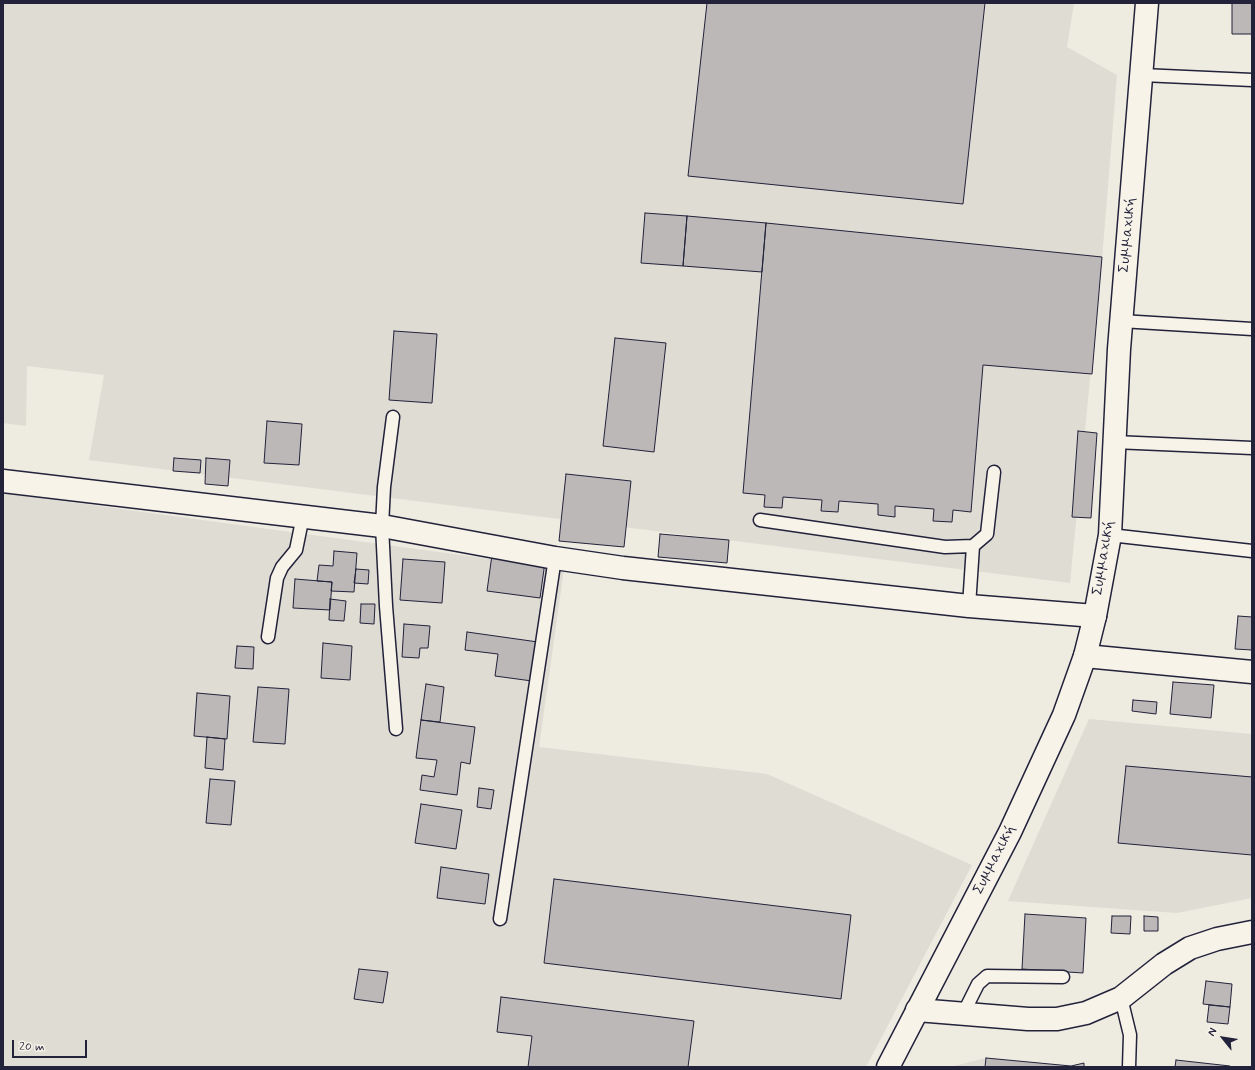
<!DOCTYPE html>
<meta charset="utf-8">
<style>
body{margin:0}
#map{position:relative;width:1255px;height:1070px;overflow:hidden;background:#eeebe1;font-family:Mynerve,sans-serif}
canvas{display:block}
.frame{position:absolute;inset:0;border:4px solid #22223b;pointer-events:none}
.north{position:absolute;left:1203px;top:1018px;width:40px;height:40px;-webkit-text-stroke:3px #f7f3e8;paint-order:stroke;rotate:300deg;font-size:11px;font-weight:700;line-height:16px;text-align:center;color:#22223b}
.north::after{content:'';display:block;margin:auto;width:14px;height:18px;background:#22223b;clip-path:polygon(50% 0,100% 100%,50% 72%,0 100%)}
.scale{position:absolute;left:12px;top:1040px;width:75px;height:18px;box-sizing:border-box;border:2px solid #22223b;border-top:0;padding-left:5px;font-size:12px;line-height:14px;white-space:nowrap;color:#22223b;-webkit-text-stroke:3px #f7f3e8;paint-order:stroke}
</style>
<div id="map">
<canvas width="1255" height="1070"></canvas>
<div class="frame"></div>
<div class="north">N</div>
<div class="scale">20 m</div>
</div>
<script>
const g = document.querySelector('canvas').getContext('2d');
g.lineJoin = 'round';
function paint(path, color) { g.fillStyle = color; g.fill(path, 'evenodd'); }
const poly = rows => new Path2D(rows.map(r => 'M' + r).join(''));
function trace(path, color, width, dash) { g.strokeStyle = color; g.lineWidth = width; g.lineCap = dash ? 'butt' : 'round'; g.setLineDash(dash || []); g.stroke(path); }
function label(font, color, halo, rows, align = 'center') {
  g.font = font + ' Mynerve,sans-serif'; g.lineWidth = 3; g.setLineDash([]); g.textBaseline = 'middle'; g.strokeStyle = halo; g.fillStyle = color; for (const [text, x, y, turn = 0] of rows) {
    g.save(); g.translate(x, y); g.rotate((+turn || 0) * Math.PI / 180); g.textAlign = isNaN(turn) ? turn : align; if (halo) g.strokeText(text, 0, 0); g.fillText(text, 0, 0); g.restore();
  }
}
const built = poly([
 [3,3,1074,3,1067,47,1117,75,1103,247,1070,583,89,460,104,375,27,366,26,426,3,423],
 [3,493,564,569,539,747,767,774,972,865,866,1067,3,1067],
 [1089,719,1252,734,1252,898,1177,913,1008,901],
 [986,1058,1071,1066,1084,1063,1084,1067,950,1067]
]);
const building = poly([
 [707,3,985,3,963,204,688,176,707,3],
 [1232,3,1252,3,1252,34,1232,34,1232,3],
 [645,213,687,216,683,266,641,263,645,213],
 [687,216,766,223,762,272,683,266,687,216],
 [766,223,1102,257,1092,374,983,365,971,512,953,510,952,522,933,521,934,509,895,506,895,517,878,515,878,504,839,501,838,512,821,511,822,500,783,497,782,508,764,507,765,495,743,493,766,223],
 [394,331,437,334,432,403,389,400,394,331],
 [615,338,666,343,654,452,603,446,615,338],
 [267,421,302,424,299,465,264,463,267,421],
 [1078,431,1097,433,1091,518,1072,517,1078,431],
 [174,458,201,460,200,473,173,471,174,458],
 [206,458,230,460,228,486,205,484,206,458],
 [566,474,631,481,624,547,559,541,566,474],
 [660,534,729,540,727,563,658,557,660,534],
 [334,551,357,553,354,592,331,591,332,582,317,581,319,565,333,566,334,551],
 [492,555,545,562,540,598,487,591,492,555],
 [403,559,445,562,442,603,400,600,403,559],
 [356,569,369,570,368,584,354,583,356,569],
 [295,579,332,582,330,610,293,608,295,579],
 [330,599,346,601,344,621,329,620,330,599],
 [361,604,375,604,374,624,360,623,361,604],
 [1238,616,1252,617,1252,650,1235,649,1238,616],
 [404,624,430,626,428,648,420,648,419,658,402,657,404,624],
 [467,632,538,642,532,681,495,676,498,654,465,650,467,632],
 [323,643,352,646,350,680,321,678,323,643],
 [237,646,254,647,253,669,235,668,237,646],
 [1173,682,1214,685,1211,718,1170,714,1173,682],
 [426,684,444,687,440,722,421,720,426,684],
 [258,687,289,689,285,744,253,742,258,687],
 [197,693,230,696,227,739,194,736,197,693],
 [1133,700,1157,702,1156,714,1132,711,1133,700],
 [421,720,475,727,470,764,461,762,457,795,420,790,422,775,434,777,437,760,416,758,421,720],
 [207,737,225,739,223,770,205,768,207,737],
 [1126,766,1252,777,1252,855,1118,843,1126,766],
 [210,779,235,781,231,825,206,823,210,779],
 [479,788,494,790,491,809,477,807,479,788],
 [421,804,462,810,456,849,415,843,421,804],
 [441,867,489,874,485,904,437,898,441,867],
 [554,879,851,915,841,999,544,963,554,879],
 [1025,914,1086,918,1083,973,1022,969,1025,914],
 [1112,916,1131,916,1130,934,1111,933,1112,916],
 [1144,916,1158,917,1158,931,1144,931,1144,916],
 [359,969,388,972,383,1003,354,999,359,969],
 [1206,981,1232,984,1230,1007,1203,1004,1206,981],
 [501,997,694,1021,688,1067,528,1067,532,1036,497,1032,501,997],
 [1209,1005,1230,1007,1228,1024,1207,1022,1209,1005],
 [986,1058,1071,1066,1084,1063,1084,1067,985,1067,986,1058],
 [1176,1060,1230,1066,1230,1067,1175,1067,1176,1060]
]);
const lane = poly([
 [1142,75,1252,80],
 [1121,321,1252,329],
 [393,417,384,487,382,526,386,606,396,729],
 [1114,442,1252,448],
 [760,520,945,547,973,546,987,534,994,472],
 [1110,535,1252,551],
 [969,606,973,546],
 [268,637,277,578,282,567,296,550,303,516],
 [500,919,555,558],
 [1121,998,1130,1035,1129,1067],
 [963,1014,978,984,987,976,1063,977]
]);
const street = poly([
 [3,481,382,526,555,558,623,568,969,606,1095,616],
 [1085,656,1252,672],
 [917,1010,1028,1019,1057,1019,1086,1013,1121,998,1164,964,1190,948,1217,939,1252,932]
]);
const secondary = poly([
 [888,1067,1010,832,1064,715,1085,656,1095,616,1110,535,1119,349,1147,3]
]);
const streetNames = [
 ["Συμμαχική",1128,235,-85],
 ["Συμμαχική",1104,558,-81],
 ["Συμμαχική",995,860,-63]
];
paint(built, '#dfdcd4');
paint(building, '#bbb8b7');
trace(building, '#22223b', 1);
trace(lane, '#22223b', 15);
trace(street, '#22223b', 25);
trace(secondary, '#22223b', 25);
trace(lane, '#f7f3e8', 12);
trace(street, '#f7f3e8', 22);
trace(secondary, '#f7f3e8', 22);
label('15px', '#22223b', '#f7f3e8', streetNames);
</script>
